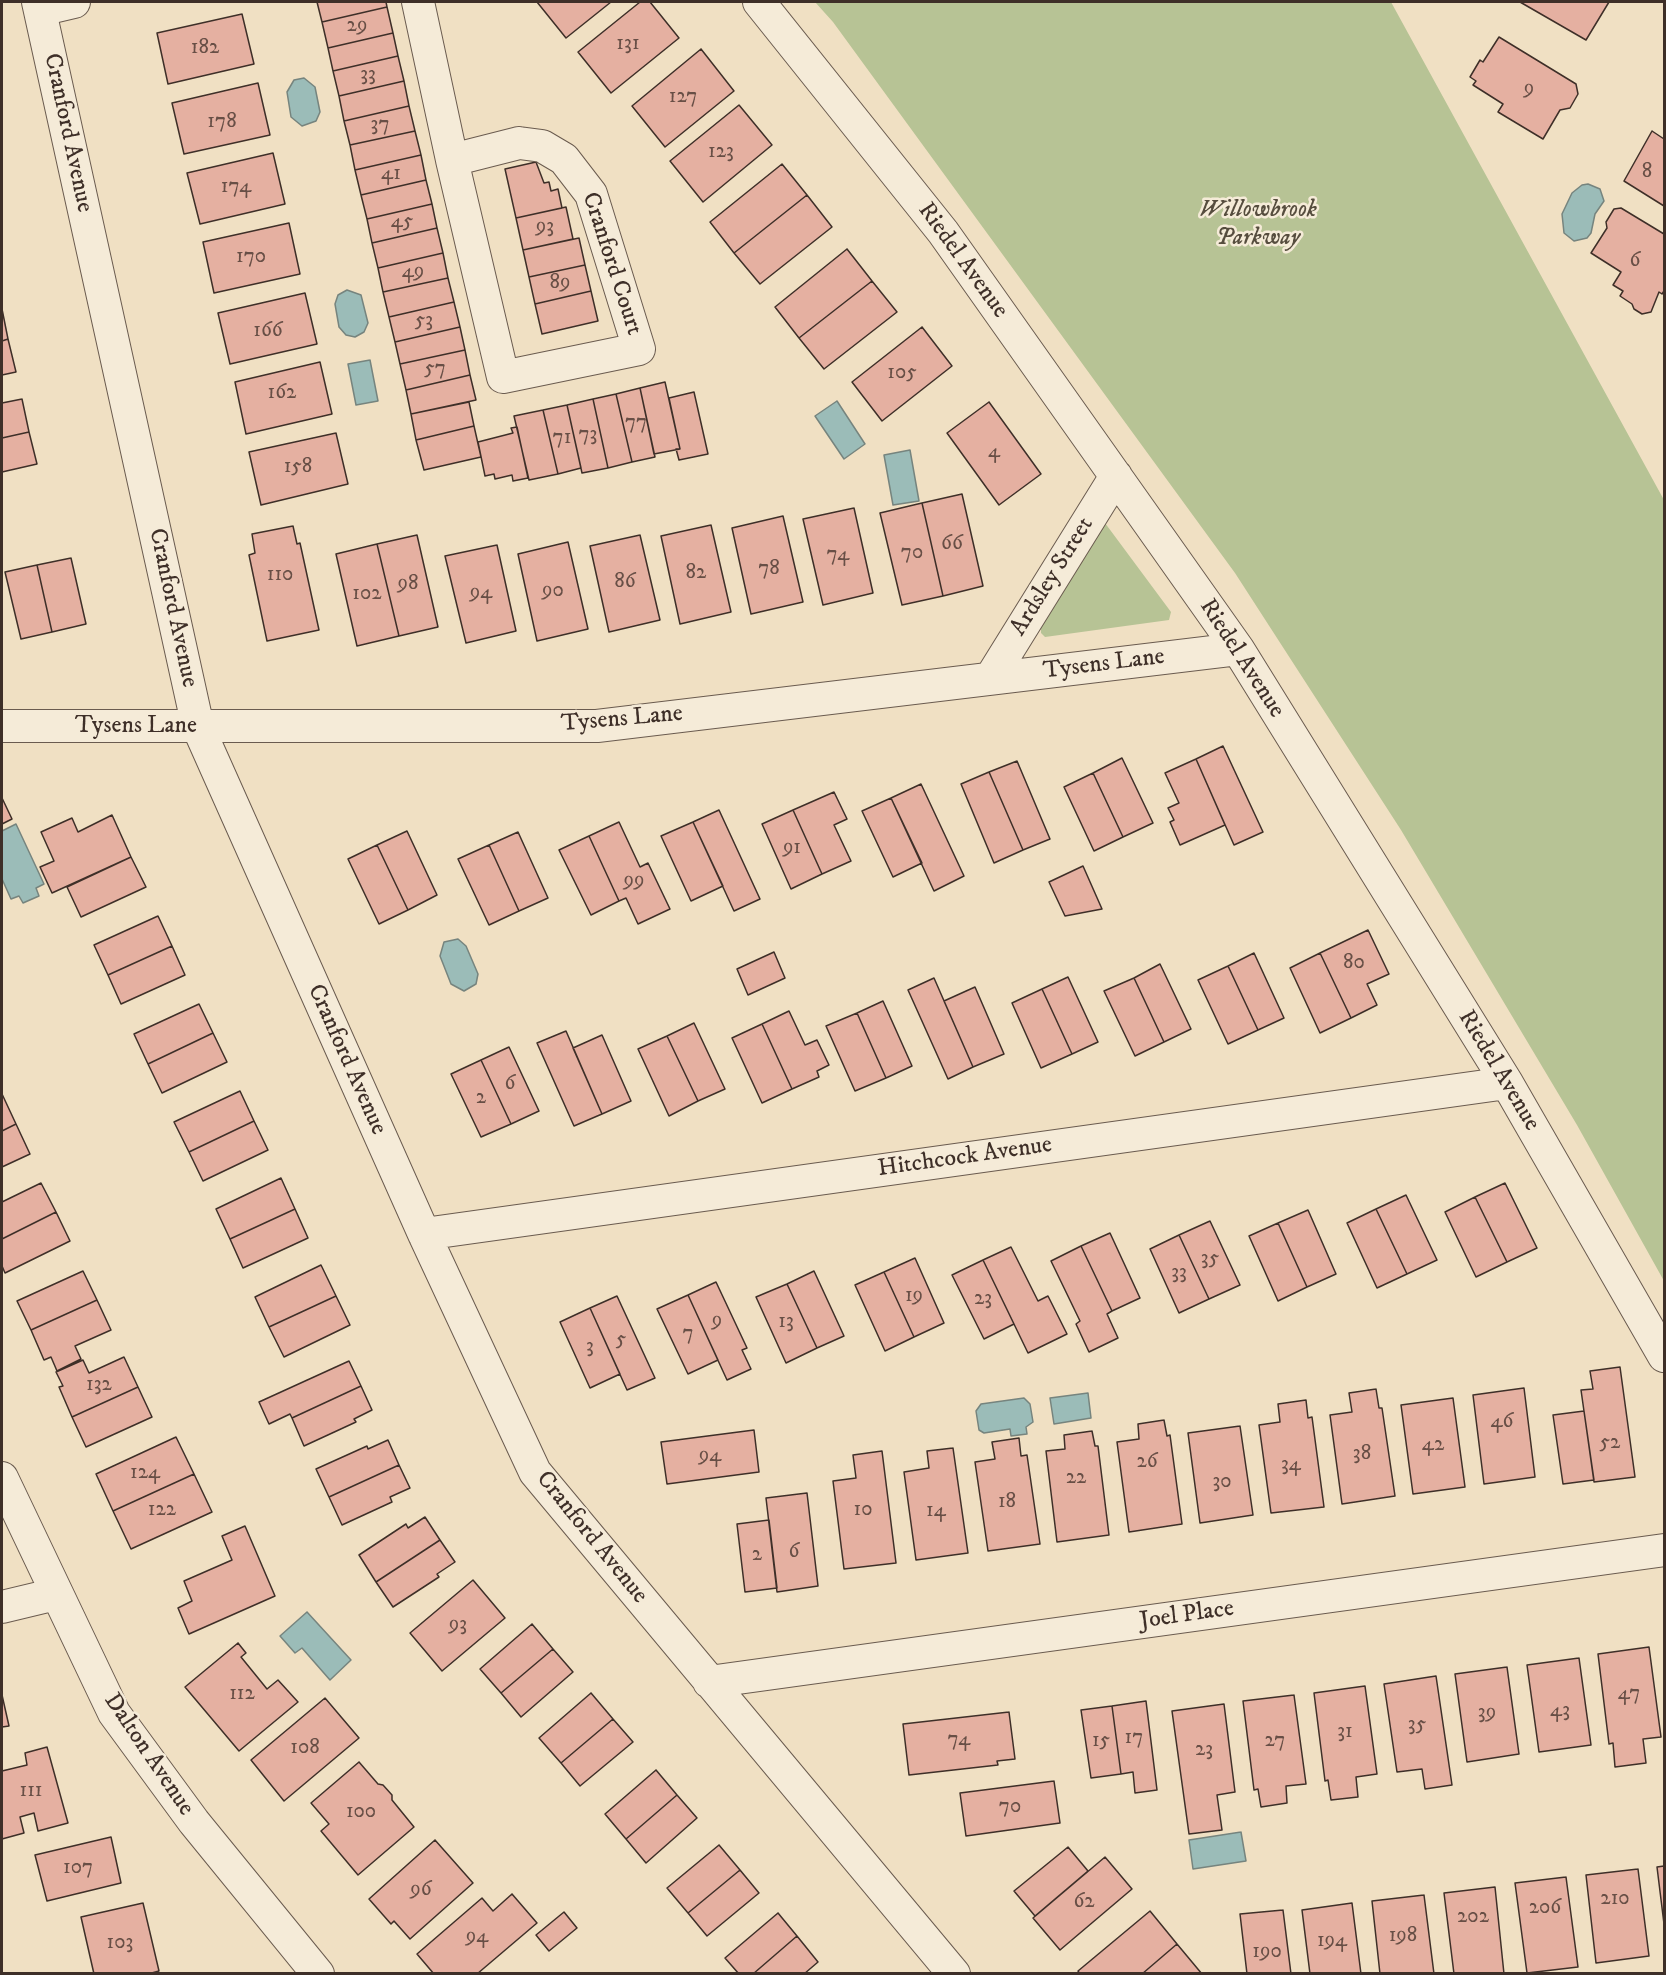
<!DOCTYPE html>
<style>
body{margin:0}
#map{position:relative;width:1666px;height:1975px;overflow:hidden;background:#f0e0c3;font-family:"IM FELL DW Pica",serif}
canvas{display:block}
.frame{position:absolute;inset:0;border:3px solid #3e2f28;pointer-events:none}
</style>
<div id="map">
<canvas width="1666" height="1975"></canvas>
<div class="frame"></div>
</div>
<script>
const g = document.querySelector('canvas').getContext('2d');
g.lineJoin = 'round';
function paint(path, color) { g.fillStyle = color; g.fill(path, 'evenodd'); }
const poly = rows => new Path2D(rows.map(r => 'M' + r).join(''));
function trace(path, color, width, dash) { g.strokeStyle = color; g.lineWidth = width; g.lineCap = dash ? 'butt' : 'round'; g.setLineDash(dash || []); g.stroke(path); }
function label(font, color, halo, rows, align = 'center') {
  g.font = font + ' "IM FELL DW Pica",serif'; g.lineWidth = 5; g.setLineDash([]); g.textBaseline = 'middle'; g.strokeStyle = halo; g.fillStyle = color; for (const [text, x, y, turn = 0] of rows) {
    g.save(); g.translate(x, y); g.rotate((+turn || 0) * Math.PI / 180); g.textAlign = isNaN(turn) ? turn : align; if (halo) g.strokeText(text, 0, 0); g.fillText(text, 0, 0); g.restore();
  }
}
const green = poly([
 [815,2,1391,2,1664,500,1664,1281,1577,1125,1401,830,1235,573,833,22],
 [1105,523,1171,612,1169,620,1045,637,1041,633,1041,628]
]);
const water = poly([
 [304,78,315,87,320,112,316,121,302,126,291,117,287,92,294,80,304,78],
 [1588,184,1600,189,1604,201,1595,214,1591,233,1587,238,1574,241,1564,233,1562,214,1572,193,1582,185,1588,184],
 [347,290,361,295,368,323,364,332,355,337,346,335,339,327,335,304,338,295,347,290],
 [370,360,378,401,356,405,348,364,370,360],
 [837,401,865,444,844,459,815,416,837,401],
 [910,450,919,501,893,505,884,455,910,450],
 [16,824,44,884,36,888,39,896,23,903,19,896,11,899,2,879,2,831,16,824],
 [458,939,466,946,478,974,476,984,464,991,451,984,440,956,444,942,458,939],
 [1088,1393,1091,1418,1054,1424,1050,1398,1088,1393],
 [1024,1398,1030,1404,1033,1422,1026,1427,1027,1434,1011,1436,1010,1429,984,1433,979,1430,976,1411,981,1404,1024,1398],
 [307,1612,351,1660,330,1680,302,1648,295,1653,280,1636,307,1612],
 [1241,1832,1246,1861,1193,1869,1189,1840,1241,1832]
]);
const building = poly([
 [317,2,386,2,387,7,322,22,317,2],
 [537,2,611,2,566,38,537,2],
 [640,2,650,2,679,38,611,93,578,52,640,2],
 [1520,2,1609,2,1586,40,1520,2],
 [387,7,393,33,328,48,322,22,387,7],
 [242,14,254,64,168,84,157,33,242,14],
 [393,33,398,56,333,71,328,48,393,33],
 [1499,37,1576,84,1578,94,1570,108,1560,110,1543,139,1498,112,1503,104,1473,85,1476,81,1470,77,1480,60,1483,62,1499,37],
 [701,49,734,91,665,147,632,106,701,49],
 [398,56,404,81,339,96,333,71,398,56],
 [404,81,409,106,344,121,339,96,404,81],
 [258,83,270,135,184,154,172,103,258,83],
 [739,105,772,145,703,202,670,161,739,105],
 [409,106,415,131,350,145,344,121,409,106],
 [415,131,421,155,355,170,350,145,415,131],
 [1652,131,1664,139,1664,206,1624,181,1652,131],
 [273,153,285,204,200,224,187,173,273,153],
 [421,155,426,180,361,195,355,170,421,155],
 [536,162,544,183,549,182,551,191,558,189,562,208,516,218,505,169,536,162],
 [782,164,807,195,734,253,710,222,782,164],
 [426,180,432,204,367,219,361,195,426,180],
 [807,195,832,227,760,284,734,253,807,195],
 [432,204,437,228,372,243,367,219,432,204],
 [566,207,573,239,523,250,516,218,566,207],
 [1621,208,1664,234,1664,291,1662,294,1659,292,1651,312,1642,314,1634,309,1632,304,1620,296,1623,291,1613,285,1621,272,1591,253,1607,228,1606,222,1614,209,1621,208],
 [289,223,300,274,214,293,203,242,289,223],
 [437,228,443,253,378,268,372,243,437,228],
 [579,238,585,265,529,277,523,250,579,238],
 [847,249,872,281,799,338,775,307,847,249],
 [443,253,448,278,383,292,378,268,443,253],
 [585,265,591,291,535,304,529,277,585,265],
 [448,278,454,302,389,317,383,292,448,278],
 [872,281,897,312,824,369,799,338,872,281],
 [591,291,598,321,542,334,535,304,591,291],
 [305,293,317,344,230,364,218,313,305,293],
 [454,302,460,327,395,342,389,317,454,302],
 [2,309,8,339,2,341,2,309],
 [460,327,465,350,400,364,395,342,460,327],
 [922,327,952,366,882,421,852,382,922,327],
 [8,339,16,372,2,375,2,341,8,339],
 [465,350,470,375,406,390,400,364,465,350],
 [320,362,332,414,246,434,235,382,320,362],
 [470,375,476,400,411,414,406,390,470,375],
 [665,382,680,449,654,454,640,388,665,382],
 [640,388,655,457,632,462,616,394,640,388],
 [694,392,708,454,679,460,676,449,680,449,669,398,694,392],
 [616,394,632,462,608,468,593,399,616,394],
 [22,399,29,432,2,438,2,403,22,399],
 [593,399,608,468,582,473,567,405,593,399],
 [469,402,474,426,416,440,411,414,469,402],
 [989,402,1041,474,999,505,947,433,989,402],
 [567,405,581,468,558,474,543,410,567,405],
 [543,410,558,474,529,480,514,416,543,410],
 [474,426,481,457,424,470,416,440,474,426],
 [517,427,528,478,513,481,512,475,495,479,494,474,485,476,478,442,513,433,511,428,517,427],
 [29,432,37,464,2,472,2,438,29,432],
 [336,433,348,484,261,505,249,452,336,433],
 [962,494,983,586,943,596,922,503,962,494],
 [922,503,943,596,902,605,880,513,922,503],
 [854,508,873,593,823,605,803,519,854,508],
 [783,516,803,602,751,614,732,528,783,516],
 [711,525,731,612,680,624,661,536,711,525],
 [293,526,297,544,300,543,319,630,267,641,249,555,255,553,252,534,293,526],
 [417,535,438,627,399,636,377,544,417,535],
 [640,535,660,620,609,632,590,546,640,535],
 [568,542,588,629,537,641,518,554,568,542],
 [377,544,399,636,357,646,336,554,377,544],
 [497,545,516,631,466,643,445,556,497,545],
 [71,558,86,624,52,632,37,565,71,558],
 [37,565,52,632,21,639,5,572,37,565],
 [1223,746,1263,832,1234,845,1196,759,1223,746],
 [1122,758,1153,823,1123,837,1093,773,1122,758],
 [1196,759,1225,825,1180,845,1170,822,1174,820,1168,808,1179,803,1165,773,1196,759],
 [1017,761,1050,839,1023,850,989,772,1017,761],
 [989,772,1023,850,994,863,961,784,989,772],
 [1093,773,1123,837,1094,851,1064,787,1093,773],
 [921,784,964,876,934,891,891,798,921,784],
 [834,792,847,819,834,825,851,861,822,874,793,810,834,792],
 [2,798,12,819,2,824,2,798],
 [891,798,922,863,893,877,862,811,891,798],
 [719,810,760,899,734,911,693,822,719,810],
 [793,810,822,874,791,889,762,824,793,810],
 [112,815,131,857,52,893,40,867,54,861,41,832,72,818,78,832,112,815],
 [619,822,640,867,648,863,670,909,638,924,626,898,619,901,589,836,619,822],
 [693,822,723,886,691,901,661,836,693,822],
 [407,831,437,895,408,910,377,845,407,831],
 [518,832,548,898,519,911,489,845,518,832],
 [589,836,619,901,591,915,559,850,589,836],
 [377,845,408,910,379,924,348,859,377,845],
 [489,845,519,911,489,925,458,859,489,845],
 [131,857,146,887,81,917,67,887,131,857],
 [1083,866,1102,909,1065,916,1049,882,1083,866],
 [158,916,172,946,108,975,94,945,158,916],
 [1368,930,1389,974,1367,984,1377,1005,1351,1018,1320,953,1368,930],
 [172,946,185,975,121,1004,108,975,172,946],
 [774,952,785,978,748,995,737,969,774,952],
 [1254,953,1284,1018,1258,1030,1228,966,1254,953],
 [1320,953,1351,1018,1320,1033,1290,968,1320,953],
 [1160,964,1191,1029,1164,1042,1134,978,1160,964],
 [1228,966,1258,1030,1228,1044,1198,980,1228,966],
 [1068,977,1098,1042,1072,1054,1042,989,1068,977],
 [934,978,973,1067,948,1079,908,990,934,978],
 [1134,978,1164,1042,1135,1056,1104,991,1134,978],
 [975,987,1004,1054,973,1067,944,1001,975,987],
 [1042,989,1072,1054,1041,1068,1012,1003,1042,989],
 [883,1001,912,1066,886,1078,857,1013,883,1001],
 [199,1004,213,1033,148,1064,134,1034,199,1004],
 [789,1011,805,1045,817,1040,829,1065,817,1071,819,1077,792,1089,762,1024,789,1011],
 [857,1013,886,1078,855,1091,826,1026,857,1013],
 [694,1023,725,1089,698,1101,667,1036,694,1023],
 [762,1024,792,1089,762,1103,732,1038,762,1024],
 [566,1031,602,1114,574,1126,537,1043,566,1031],
 [213,1033,227,1062,162,1093,148,1064,213,1033],
 [602,1035,631,1101,602,1114,573,1048,602,1035],
 [667,1036,698,1101,669,1116,638,1049,667,1036],
 [509,1047,539,1111,511,1124,481,1060,509,1047],
 [481,1060,511,1124,481,1137,451,1074,481,1060],
 [240,1091,254,1121,189,1152,174,1122,240,1091],
 [2,1094,16,1124,2,1131,2,1094],
 [254,1121,268,1150,203,1181,189,1152,254,1121],
 [16,1124,30,1154,2,1167,2,1131,16,1124],
 [281,1178,295,1209,230,1239,216,1209,281,1178],
 [41,1183,56,1212,2,1239,2,1202,41,1183],
 [1505,1183,1537,1248,1507,1262,1475,1197,1505,1183],
 [1406,1195,1437,1260,1407,1274,1376,1209,1406,1195],
 [1475,1197,1507,1262,1476,1277,1445,1212,1475,1197],
 [295,1209,308,1238,243,1268,230,1239,295,1209],
 [1376,1209,1407,1274,1377,1288,1347,1223,1376,1209],
 [1308,1210,1336,1274,1307,1287,1278,1223,1308,1210],
 [56,1212,70,1241,5,1273,2,1266,2,1239,56,1212],
 [1210,1221,1240,1285,1209,1299,1179,1235,1210,1221],
 [1278,1223,1307,1287,1278,1301,1249,1236,1278,1223],
 [1110,1233,1140,1298,1112,1311,1081,1246,1110,1233],
 [1179,1235,1209,1299,1179,1313,1150,1249,1179,1235],
 [1081,1246,1112,1311,1107,1314,1118,1338,1089,1352,1076,1324,1080,1321,1051,1261,1081,1246],
 [1011,1247,1038,1301,1048,1296,1067,1334,1028,1353,983,1260,1011,1247],
 [915,1258,944,1323,914,1337,884,1272,915,1258],
 [983,1260,1014,1324,984,1339,952,1275,983,1260],
 [321,1265,336,1296,269,1327,255,1297,321,1265],
 [83,1271,97,1300,31,1330,17,1301,83,1271],
 [814,1271,844,1336,817,1348,787,1284,814,1271],
 [884,1272,914,1337,885,1351,855,1285,884,1272],
 [716,1282,747,1348,742,1350,751,1369,727,1380,688,1295,716,1282],
 [787,1284,817,1348,786,1363,756,1297,787,1284],
 [688,1295,718,1360,688,1374,657,1309,688,1295],
 [336,1296,350,1325,284,1357,269,1327,336,1296],
 [617,1296,655,1378,627,1390,590,1308,617,1296],
 [97,1300,111,1330,75,1346,81,1359,57,1371,51,1357,44,1360,31,1330,97,1300],
 [590,1308,620,1374,590,1388,560,1322,590,1308],
 [124,1357,138,1387,72,1417,59,1387,63,1386,56,1372,83,1360,89,1373,124,1357],
 [349,1361,361,1386,292,1418,290,1414,269,1424,259,1402,349,1361],
 [1620,1367,1635,1477,1594,1482,1581,1390,1593,1389,1590,1371,1620,1367],
 [361,1386,372,1410,354,1419,356,1422,304,1446,292,1418,361,1386],
 [138,1387,152,1417,86,1447,72,1417,138,1387],
 [1524,1388,1535,1477,1484,1484,1473,1395,1524,1388],
 [1376,1389,1379,1408,1382,1408,1395,1496,1342,1504,1330,1415,1352,1412,1349,1393,1376,1389],
 [1453,1398,1465,1487,1413,1494,1401,1405,1453,1398],
 [1306,1400,1308,1418,1312,1417,1324,1507,1271,1513,1259,1425,1280,1422,1278,1404,1306,1400],
 [1584,1411,1594,1480,1563,1484,1553,1415,1584,1411],
 [1164,1420,1167,1436,1170,1435,1182,1524,1129,1532,1117,1442,1139,1439,1138,1424,1164,1420],
 [1240,1426,1253,1515,1200,1523,1188,1433,1240,1426],
 [754,1430,759,1472,667,1484,661,1442,754,1430],
 [1092,1431,1095,1446,1098,1446,1109,1535,1057,1542,1046,1451,1065,1449,1064,1435,1092,1431],
 [176,1437,194,1474,113,1511,96,1474,176,1437],
 [1019,1438,1021,1456,1027,1455,1040,1544,988,1551,975,1462,995,1459,992,1442,1019,1438],
 [388,1440,399,1465,329,1497,316,1469,367,1446,368,1449,388,1440],
 [953,1448,968,1553,916,1560,904,1472,929,1468,927,1451,953,1448],
 [882,1451,896,1563,844,1569,833,1481,856,1478,853,1455,882,1451],
 [399,1465,410,1488,390,1497,392,1502,342,1525,329,1497,399,1465],
 [194,1474,212,1512,131,1549,113,1511,194,1474],
 [807,1493,818,1586,777,1592,766,1498,807,1493],
 [425,1517,440,1540,376,1582,359,1555,406,1524,408,1528,425,1517],
 [769,1520,777,1588,745,1592,737,1524,769,1520],
 [245,1526,275,1596,189,1634,178,1608,192,1601,184,1581,232,1560,222,1536,245,1526],
 [440,1540,455,1562,437,1574,439,1577,393,1607,376,1582,440,1540],
 [473,1580,505,1618,442,1671,410,1633,473,1580],
 [532,1624,553,1649,501,1693,480,1669,532,1624],
 [238,1643,246,1653,241,1657,267,1689,278,1680,298,1702,239,1751,185,1687,238,1643],
 [1649,1647,1661,1737,1643,1739,1646,1763,1615,1767,1613,1743,1609,1744,1598,1654,1649,1647],
 [553,1649,573,1672,521,1717,501,1693,553,1649],
 [1579,1658,1591,1745,1539,1752,1527,1665,1579,1658],
 [1507,1667,1519,1754,1467,1762,1455,1674,1507,1667],
 [1436,1676,1452,1785,1425,1789,1422,1769,1397,1772,1384,1684,1436,1676],
 [1365,1686,1377,1774,1356,1777,1358,1797,1331,1800,1328,1780,1325,1781,1314,1693,1365,1686],
 [591,1693,613,1719,561,1763,539,1738,591,1693],
 [2,1695,9,1726,2,1727,2,1695],
 [1294,1695,1306,1784,1286,1786,1287,1803,1261,1807,1258,1789,1254,1790,1243,1701,1294,1695],
 [325,1698,359,1738,284,1801,251,1760,325,1698],
 [1146,1701,1157,1790,1135,1793,1133,1772,1121,1774,1112,1706,1146,1701],
 [1224,1704,1235,1792,1217,1795,1222,1830,1189,1834,1172,1711,1224,1704],
 [1112,1706,1121,1774,1091,1778,1081,1710,1112,1706],
 [1009,1712,1015,1759,997,1761,998,1765,909,1775,903,1724,1009,1712],
 [613,1719,633,1742,580,1786,561,1763,613,1719],
 [47,1747,68,1823,38,1831,34,1813,20,1817,24,1833,2,1839,2,1771,27,1765,25,1753,47,1747],
 [359,1762,378,1784,383,1785,392,1795,392,1800,414,1827,358,1875,321,1831,329,1824,311,1803,359,1762],
 [656,1770,677,1795,626,1839,605,1814,656,1770],
 [1054,1781,1060,1823,966,1836,960,1793,1054,1781],
 [677,1795,697,1818,646,1863,626,1839,677,1795],
 [111,1837,121,1883,47,1901,35,1855,111,1837],
 [435,1840,473,1883,410,1939,394,1921,391,1924,369,1899,435,1840],
 [719,1845,740,1870,688,1913,667,1888,719,1845],
 [1068,1847,1088,1871,1035,1916,1014,1891,1068,1847],
 [1105,1857,1132,1889,1060,1950,1033,1918,1105,1857],
 [1664,1866,1664,1924,1657,1867,1664,1866],
 [1638,1869,1649,1956,1596,1963,1586,1875,1638,1869],
 [740,1870,759,1893,707,1936,688,1913,740,1870],
 [1566,1877,1578,1967,1527,1973,1515,1883,1566,1877],
 [1495,1887,1504,1974,1454,1974,1444,1893,1495,1887],
 [512,1894,537,1923,477,1974,434,1974,417,1954,482,1898,493,1911,512,1894],
 [1424,1895,1434,1974,1380,1974,1372,1901,1424,1895],
 [143,1903,159,1971,148,1974,94,1974,81,1917,143,1903],
 [1352,1903,1361,1974,1310,1974,1302,1910,1352,1903],
 [1283,1910,1291,1974,1247,1974,1240,1914,1283,1910],
 [1150,1911,1177,1944,1142,1974,1080,1974,1078,1971,1150,1911],
 [564,1912,577,1928,549,1951,536,1935,564,1912],
 [778,1913,797,1936,753,1974,739,1974,725,1958,778,1913],
 [797,1936,818,1962,804,1974,753,1974,797,1936],
 [1177,1944,1202,1974,1142,1974,1177,1944]
]);
const street = poly([
 [38,2,198,727,424,1234,535,1472,954,1974],
 [418,2,452,160],
 [759,2,943,232,1238,649,1507,1083,1664,1356],
 [40,10,74,2],
 [519,143,542,146,564,159,591,194,639,349,503,377,452,160,519,143],
 [990,679,1116,476],
 [2,726,597,726,1238,649],
 [424,1234,1507,1083],
 [2,1478,114,1713,194,1822,318,1974],
 [2,1607,56,1594],
 [709,1682,1664,1550]
]);
const numberNames = [
 ["29",357,27],
 ["131",628,45],
 ["182",205,49],
 ["33",368,76],
 ["9",1529,90],
 ["127",683,98],
 ["178",222,123],
 ["37",380,126],
 ["123",721,153],
 ["8",1647,173],
 ["41",391,175],
 ["174",236,188],
 ["45",402,223],
 ["93",545,228],
 ["170",251,258],
 ["6",1635,262],
 ["49",413,273],
 ["89",560,284],
 ["53",424,322],
 ["166",268,332],
 ["57",435,370],
 ["105",902,374],
 ["162",282,394],
 ["77",636,424],
 ["73",588,436],
 ["71",562,439],
 ["4",994,453],
 ["158",298,468],
 ["66",952,545],
 ["70",912,554],
 ["74",838,556],
 ["78",769,570],
 ["82",696,574],
 ["110",280,576],
 ["86",625,583],
 ["98",408,585],
 ["90",553,592],
 ["94",481,594],
 ["102",367,595],
 ["91",792,849],
 ["99",634,882],
 ["80",1354,964],
 ["6",510,1085],
 ["2",481,1099],
 ["35",1210,1260],
 ["33",1179,1274],
 ["19",914,1297],
 ["23",983,1300],
 ["9",717,1322],
 ["13",786,1323],
 ["7",688,1335],
 ["5",621,1341],
 ["3",590,1348],
 ["132",99,1386],
 ["46",1502,1423],
 ["52",1610,1444],
 ["42",1433,1446],
 ["38",1362,1455],
 ["94",710,1457],
 ["26",1147,1463],
 ["34",1291,1466],
 ["124",145,1474],
 ["22",1076,1479],
 ["30",1222,1483],
 ["18",1007,1503],
 ["122",162,1511],
 ["10",863,1511],
 ["14",936,1512],
 ["6",794,1553],
 ["2",757,1556],
 ["93",458,1626],
 ["112",242,1695],
 ["47",1629,1695],
 ["43",1560,1712],
 ["39",1487,1714],
 ["35",1417,1726],
 ["31",1345,1733],
 ["17",1134,1739],
 ["74",959,1741],
 ["15",1101,1742],
 ["27",1275,1742],
 ["108",305,1749],
 ["23",1204,1751],
 ["111",31,1792],
 ["70",1010,1808],
 ["100",361,1813],
 ["107",78,1869],
 ["96",421,1891],
 ["210",1615,1900],
 ["62",1084,1903],
 ["206",1545,1909],
 ["202",1473,1918],
 ["198",1403,1937],
 ["94",477,1938],
 ["194",1332,1942],
 ["103",120,1944],
 ["190",1267,1953]
];
const streetNames = [
 ["Cranford Avenue",67,133,78],
 ["Riedel Avenue",962,261,54],
 ["Cranford Court",611,264,72],
 ["Ardsley Street",1053,577,-58],
 ["Cranford Avenue",172,608,78],
 ["Riedel Avenue",1241,659,57],
 ["Tysens Lane",1104,665,-7],
 ["Tysens Lane",622,720,-5],
 ["Tysens Lane",136,727],
 ["Cranford Avenue",346,1060,66],
 ["Riedel Avenue",1498,1071,59],
 ["Hitchcock Avenue",965,1158,-8],
 ["Cranford Avenue",591,1538,51],
 ["Joel Place",1187,1616,-8],
 ["Dalton Avenue",148,1755,56]
];
const parkNames = [
 ["Willowbrook",1258,211],
 ["Parkway",1258,239]
];
paint(green, '#b7c395');
paint(water, '#9bbcb8');
trace(water, '#76847e', 1.5);
paint(building, '#e5b0a1');
trace(building, '#3e2f28', 1.5);
trace(street, '#6a5b4f', 34);
trace(street, '#f5ebd8', 32);
label('21px', '#684f46', null, numberNames);
label('24px', '#3e2f28', '#f5ebd8', streetNames);
label('italic 24px', '#564d3e', '#f5ebd8', parkNames);
</script>
